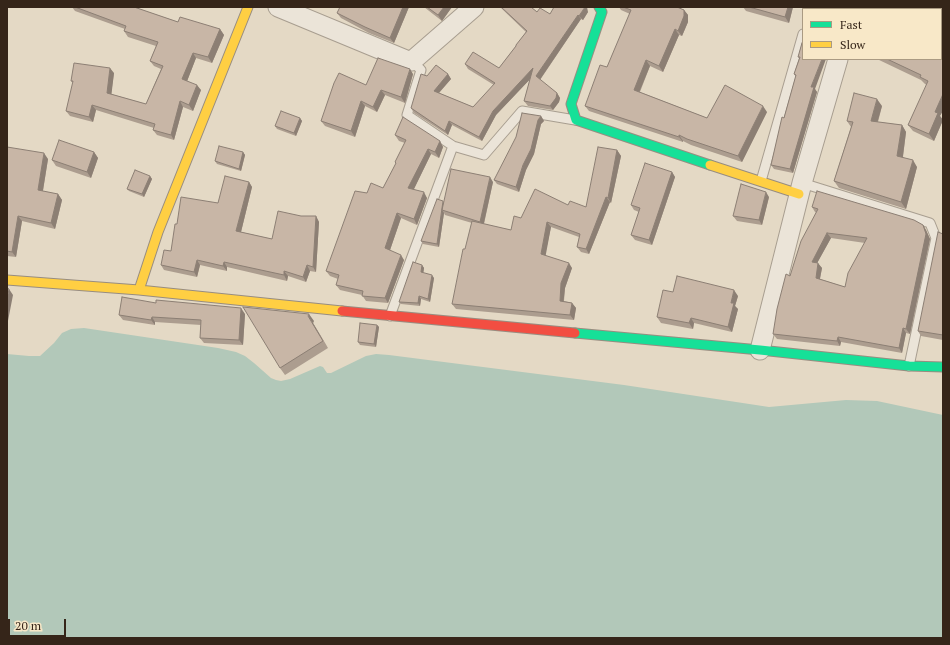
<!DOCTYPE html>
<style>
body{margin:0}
#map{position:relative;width:950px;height:645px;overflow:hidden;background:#e4d9c5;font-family:"PT Serif",serif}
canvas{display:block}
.frame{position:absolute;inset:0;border:8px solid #352519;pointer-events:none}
.legend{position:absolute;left:802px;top:8px;width:140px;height:52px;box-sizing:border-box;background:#f8e8c8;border:1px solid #aa9a82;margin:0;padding:5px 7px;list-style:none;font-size:12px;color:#352519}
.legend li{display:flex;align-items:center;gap:8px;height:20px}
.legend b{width:20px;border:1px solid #aa9a82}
.scale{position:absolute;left:8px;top:619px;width:58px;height:18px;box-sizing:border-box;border:2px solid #352519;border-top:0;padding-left:5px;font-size:12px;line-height:14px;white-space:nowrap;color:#352519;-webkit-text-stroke:3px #f8e8c8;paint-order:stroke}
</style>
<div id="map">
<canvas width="950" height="645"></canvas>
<div class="frame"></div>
<ul class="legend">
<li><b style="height:5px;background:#16e098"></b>Fast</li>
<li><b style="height:5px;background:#ffcf43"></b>Slow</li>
</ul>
<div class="scale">20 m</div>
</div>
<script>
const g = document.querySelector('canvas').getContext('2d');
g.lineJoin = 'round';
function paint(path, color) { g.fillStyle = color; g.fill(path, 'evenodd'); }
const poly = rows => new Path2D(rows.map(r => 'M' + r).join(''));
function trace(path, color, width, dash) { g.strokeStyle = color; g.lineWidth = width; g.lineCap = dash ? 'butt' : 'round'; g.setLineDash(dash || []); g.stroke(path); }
const water = poly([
 [84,328,218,348,236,352,245,356,254,363,271,378,276,380,281,381,290,379,320,366,323,367,327,373,331,373,366,356,376,354,389,355,624,385,769,407,846,400,877,401,943,415,943,638,7,638,7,354,29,356,40,356,54,343,62,333,71,329]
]);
const lane = poly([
 [810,9,811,7],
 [412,61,421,70,407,115,453,146,484,155,522,111,575,120],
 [761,181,803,34],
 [802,183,930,223,936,238,909,366],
 [390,316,453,146]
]);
const street = poly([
 [278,7,406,60,412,61,474,7],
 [853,9,854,7],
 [760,350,802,183,838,59]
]);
const fast = poly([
 [599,7,602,12,571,104,576,120,710,165],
 [575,333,760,350,909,366,943,367]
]);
const slow = poly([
 [710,165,799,194],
 [7,280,139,290,342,311],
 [139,290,158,232,248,7]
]);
const jam = poly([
 [342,311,575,333]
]);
const wall = poly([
 [72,7,134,7,178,22,220,29,224,35,212,63,196,58,187,81,201,90,193,111,183,107,174,140,157,135,153,130,154,128,96,110,93,122,70,116,66,111,73,83,71,81,114,73,111,94,146,104,161,69,154,66,150,61,156,46,128,37,124,31,125,29,75,11],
 [409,7,394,43,369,33,341,18,337,13],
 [424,7,452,7,442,21],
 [500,7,531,7,537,12,550,14,588,12,583,20,581,19,540,80,557,93,560,98,559,102,553,110,528,106,524,101,530,79,496,115,482,141,452,125,448,135,414,113,411,108,427,76,448,74,451,79,439,93,473,107,494,85,468,69,465,64,499,68,516,46,526,32],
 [619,7,677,7,684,10,688,15,688,22,682,36,679,35,663,72,650,66,640,92,707,118,767,112,742,162,691,145,683,141,683,142,589,111,585,106,607,67,630,14,621,10],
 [743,7,793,7,789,23,746,11],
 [875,7,931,7,929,9,877,9],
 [802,43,815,89,817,92,793,173,774,169,771,165,784,118,796,77,794,74,799,58,798,57],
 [877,59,941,59,940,116,943,120,934,141,913,131,908,125,927,85,925,84,921,80],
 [413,74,405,103,385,95,377,112,365,106,355,137,325,126,321,121,366,85],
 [882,106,878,122,902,125,906,132,903,157,917,167,906,209,839,188,834,181,851,127,847,121],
 [541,116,544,121,541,124,534,154,526,170,519,192,497,184,494,180],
 [300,118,302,121,296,136,277,129,275,126],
 [395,135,440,141,443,147,439,158,431,154,414,189,427,198,417,225,401,218,390,250,404,260,388,303,366,301,362,295,340,290,336,285,338,279,330,276,326,271,367,193,383,188,396,163,395,162,405,143,399,141],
 [7,147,48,159,43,191,58,194,62,200,55,229,22,221,16,257,7,256],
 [617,150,621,156,611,203,610,202,589,254,581,252,577,247,579,237,551,227,545,255,572,268,565,288,564,301,572,303,576,308,574,320,456,309,452,304,472,223,445,215,444,213,439,247,423,244,421,241,444,201,493,182,484,224,511,230,521,218,568,205,586,207],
 [94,152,98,158,91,178,56,166,52,160],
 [243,152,245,155,241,171,217,164,215,161],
 [672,172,675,177,652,245,635,240,631,235,639,212,634,210,631,205],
 [150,176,152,179,144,197,129,191,127,189],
 [249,182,252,187,241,232,272,239,301,216,316,216,319,222,316,272,310,271,306,282,288,276,287,281,227,267,227,271,200,265,197,277,164,270,161,265,171,251,177,224,218,203],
 [769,197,762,225,737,221,733,216],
 [812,207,923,225,926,230,930,239,910,334,906,333,902,353,841,342,840,346,777,339,773,334,790,276,816,212,815,212],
 [831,238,865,243,845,287,820,279,822,268,817,263],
 [943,234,943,340,921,336,918,331],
 [422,265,424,268,423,273,434,278,430,302,421,299,420,306,401,304,399,302],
 [738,296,735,306,738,309,732,332,694,323,693,329,661,323,657,317],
 [156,303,245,314,243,345,204,343,200,338,201,325,155,322,155,325,123,320,119,315],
 [314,321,313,323,328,348,285,375,280,368],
 [377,325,379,327,376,347,360,345,358,342]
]);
const shadedWall = poly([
 [403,7,409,7,394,43,390,38],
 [444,7,452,7,442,21,438,15],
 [585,7,587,7,588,12,583,20,579,16],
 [788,7,793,7,789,23,785,17],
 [925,7,931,7,929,9,925,9],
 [684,10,688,15,688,22,682,36,678,31],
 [578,15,581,19,539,81,536,76],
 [220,29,224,35,212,63,208,57],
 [675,29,679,35,663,72,659,66],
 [193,53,196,58,186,84,182,79],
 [822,59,826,59,815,89,817,92,793,173,790,169,811,87],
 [646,60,650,66,638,95,634,90],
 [110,68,114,73,111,98,107,93],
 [533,68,536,73,496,115,482,141,479,137,493,111],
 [410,69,413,74,405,103,401,97],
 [448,74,451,79,437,95,434,91],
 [197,85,201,90,193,111,189,105],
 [381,90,385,95,377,112,373,107],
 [557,93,560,98,559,102,553,110,550,106],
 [943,94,943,111,940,116,943,120,934,141,929,134,935,112],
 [877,99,882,106,876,127,871,121],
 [180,101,183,107,174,140,171,135],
 [361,101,365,106,355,137,351,131],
 [92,105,96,110,93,122,89,117],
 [763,106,767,112,742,162,738,156],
 [541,116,544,121,541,124,534,154,526,170,519,192,516,187,538,120],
 [300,118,302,121,296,136,294,133],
 [449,121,452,125,448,135,445,131],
 [902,125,906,132,902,163,897,156],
 [679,135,683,141,683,142,679,137],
 [440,141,443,147,439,158,435,152],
 [428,149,431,154,412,193,408,188],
 [617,150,621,156,611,203,608,198],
 [94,152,98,158,91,178,87,172],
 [243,152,245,155,241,171,239,169],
 [44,153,48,159,42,196,38,190],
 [913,160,917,167,906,209,901,202],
 [672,172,675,177,652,245,649,240],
 [150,176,152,179,144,197,142,194],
 [490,177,493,182,483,227,480,222],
 [249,182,252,187,240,236,236,231],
 [424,192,427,198,417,225,414,219],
 [766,192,769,197,762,225,759,220],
 [58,194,62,200,55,229,51,223],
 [606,197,610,202,589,254,586,249],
 [442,210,444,213,439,247,437,244],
 [397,213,401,218,389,253,385,248],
 [18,216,22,221,16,257,12,252],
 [316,216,319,222,316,272,313,267],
 [547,222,551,227,545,259,541,254],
 [923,225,926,230,930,239,910,334,906,329],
 [827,233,831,238,815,267,812,262],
 [401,255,404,260,388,303,385,298],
 [197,260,200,265,197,277,194,272],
 [224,262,227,267,227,271,223,266],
 [569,263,572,268,565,288,563,306,560,301,561,283],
 [818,263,822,268,819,283,816,278],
 [307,265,310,271,306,282,303,277],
 [422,265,424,268,423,275,421,272],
 [284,271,288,276,287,281,284,275],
 [432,275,434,278,430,302,428,299],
 [9,289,13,295,7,326,7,300],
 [734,290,738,296,735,306,738,309,732,332,728,327,731,303],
 [419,296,421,299,420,306,418,303],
 [572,303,576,308,574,320,570,315],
 [241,308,245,314,243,345,239,340],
 [309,314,314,321,313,323,328,348,308,316],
 [152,317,155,322,155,325,151,320],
 [691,318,694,323,693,329,689,323],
 [377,325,379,327,376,347,374,344],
 [903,328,906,333,902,353,899,348],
 [838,337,841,342,840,346,837,341]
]);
const building = poly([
 [75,7,134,7,178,22,180,17,220,29,208,57,193,53,182,79,197,85,189,105,180,101,171,135,153,130,155,124,92,105,89,117,66,111,73,81,71,81,74,63,110,68,107,93,146,104,163,66,150,61,158,42,124,31,126,26,75,7],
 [340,7,403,7,390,38,365,27,337,13,340,7],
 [427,7,444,7,438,15,427,7],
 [501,7,531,7,537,12,540,8,550,14,554,7,585,7,579,16,578,15,536,76,557,93,556,98,550,106,524,101,533,68,493,111,479,137,449,121,445,131,411,108,421,74,427,76,436,65,448,74,434,91,473,107,495,83,465,64,473,52,499,68,516,46,516,45,527,31,501,7],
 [623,7,677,7,684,10,684,16,678,31,675,29,659,66,646,60,634,90,707,118,725,85,763,106,738,156,687,139,679,135,679,137,585,106,600,65,607,67,631,10,623,7],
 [749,7,788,7,785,17,749,7],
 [880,7,926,7,925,9,881,9,882,8,880,7],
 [941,32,943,33,943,94,935,112,938,113,929,134,908,125,928,81,920,77,921,75,887,59,941,59,941,32],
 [802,43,803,43,803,59,822,59,811,87,814,87,790,169,771,165,782,117,784,118,796,75,794,74,800,57,798,57,802,43],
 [378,58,410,69,401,97,381,90,373,107,361,101,351,131,321,121,334,83,339,73,366,85,378,58],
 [854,93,877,99,871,121,902,125,897,156,913,160,901,202,834,181,853,122,847,121,854,93],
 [281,111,300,118,294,133,275,126,281,111],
 [522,113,541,116,538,120,531,149,523,165,516,187,494,180,516,137,522,113],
 [403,117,440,141,435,152,428,149,408,188,424,192,414,219,397,213,385,248,401,255,385,298,362,296,363,291,336,285,339,275,326,271,355,191,367,193,371,183,383,188,396,163,395,162,406,140,395,135,403,117],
 [59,140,94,152,87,172,52,160,59,140],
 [219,146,243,152,239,169,215,161,219,146],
 [7,147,44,153,38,190,58,194,51,223,18,216,12,252,7,251,7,147],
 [598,147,617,150,608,198,606,197,586,249,577,247,580,234,547,222,541,254,569,263,561,283,560,301,572,303,570,315,452,304,463,249,465,249,472,221,511,230,514,216,521,218,535,189,568,205,570,201,586,207,598,147],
 [645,163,672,172,649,240,631,235,640,208,631,205,645,163],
 [451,169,490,177,480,222,442,210,451,169],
 [135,170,150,176,142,194,127,189,135,170],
 [225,176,249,182,236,231,272,239,278,211,301,216,316,216,313,267,307,265,303,277,284,271,284,275,224,262,223,266,197,260,194,272,161,265,164,250,171,251,175,224,177,224,181,197,218,203,225,176],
 [741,184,766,192,759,220,733,216,741,184],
 [817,191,914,220,923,225,926,234,906,329,903,328,899,348,838,337,837,341,773,334,777,309,786,274,790,276,801,241,818,209,812,207,817,191],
 [827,233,867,238,848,273,845,287,816,278,818,263,812,262,827,233],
 [437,199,443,201,437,244,421,241,437,199],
 [938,232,943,234,943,335,918,331,938,232],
 [413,262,422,265,421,272,432,275,428,299,419,296,418,303,399,302,413,262],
 [677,276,734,290,731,303,734,303,728,327,691,318,689,323,657,317,663,290,673,292,677,276],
 [7,288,9,289,7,300,7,288],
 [122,297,156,303,156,300,241,308,239,340,200,338,201,320,152,317,151,320,119,315,122,297],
 [243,307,309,314,308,316,323,341,280,368,243,307],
 [360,323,377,325,374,344,358,342,360,323]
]);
paint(water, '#b2c8b9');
trace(lane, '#a89e90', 11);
trace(street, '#a89e90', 21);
trace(fast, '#988d80', 11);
trace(slow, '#988d80', 11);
trace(jam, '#988d80', 11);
trace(lane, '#ebe4d8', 9);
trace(street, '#ebe4d8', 19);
trace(fast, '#16e098', 9);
trace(slow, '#ffcf43', 9);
trace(jam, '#f24e42', 9);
paint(wall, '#ac9d8f');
paint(shadedWall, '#8c7f74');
paint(building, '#c8b6a6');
trace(building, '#8c7f74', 1);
</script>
